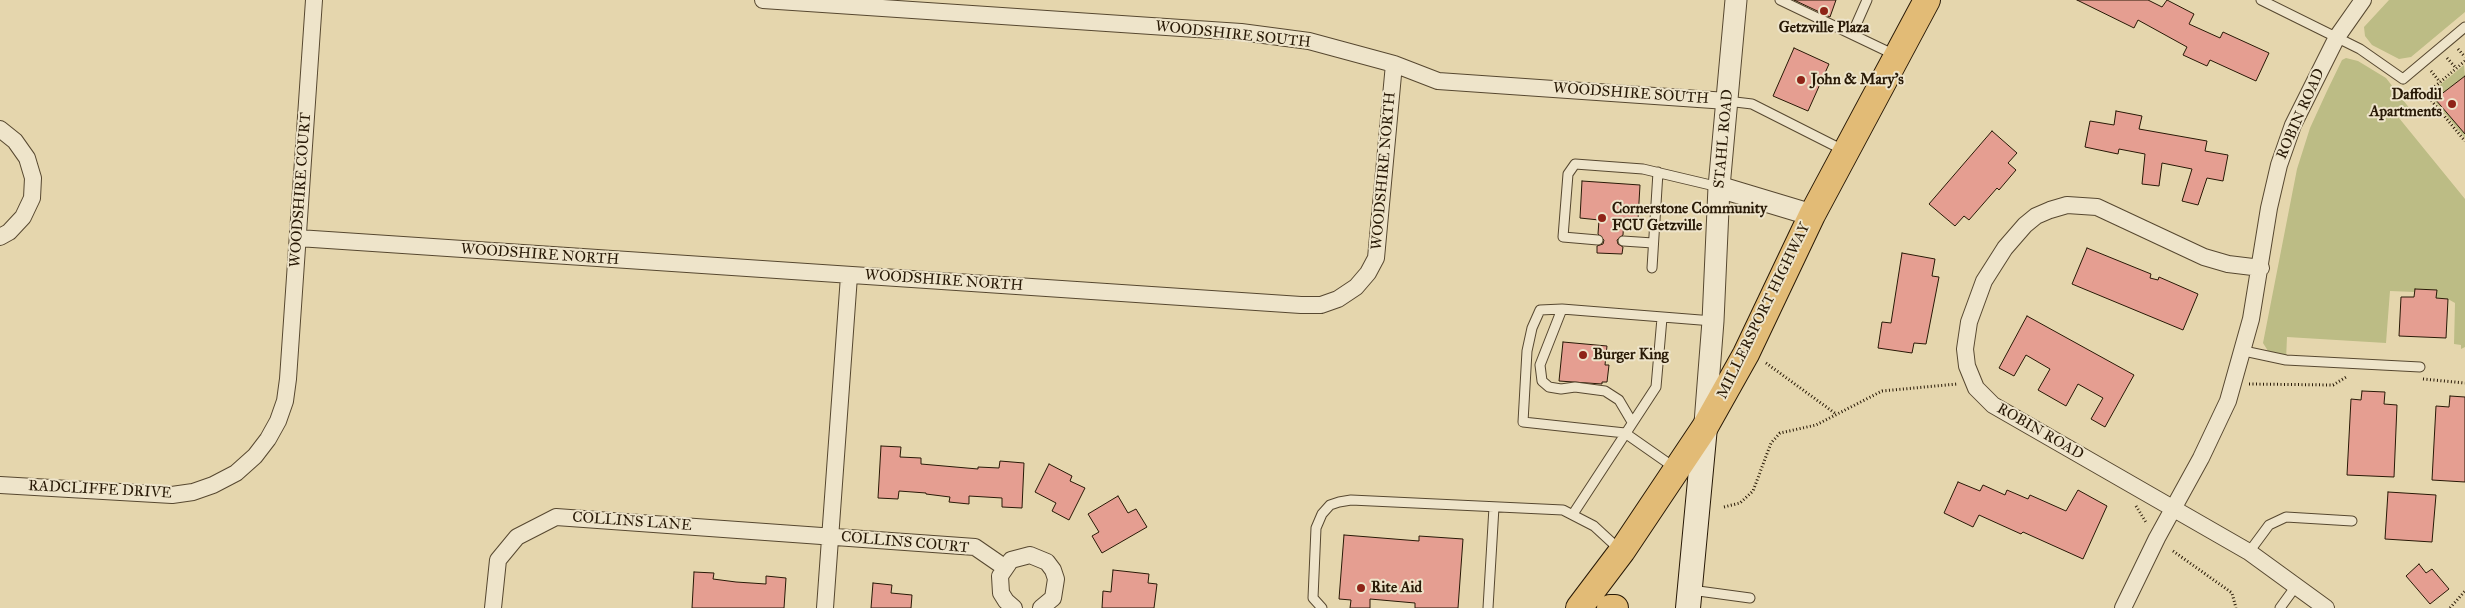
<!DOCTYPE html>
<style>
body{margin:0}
canvas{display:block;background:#e5d6ad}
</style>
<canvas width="2465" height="608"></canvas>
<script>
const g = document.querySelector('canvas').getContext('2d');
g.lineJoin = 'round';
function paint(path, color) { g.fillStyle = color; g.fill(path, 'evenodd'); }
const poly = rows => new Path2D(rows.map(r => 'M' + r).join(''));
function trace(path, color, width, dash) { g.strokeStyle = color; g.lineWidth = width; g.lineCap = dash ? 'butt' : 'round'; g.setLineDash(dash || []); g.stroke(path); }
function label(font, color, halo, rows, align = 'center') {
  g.font = font + ' "IM FELL Great Primer",serif'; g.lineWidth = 4; g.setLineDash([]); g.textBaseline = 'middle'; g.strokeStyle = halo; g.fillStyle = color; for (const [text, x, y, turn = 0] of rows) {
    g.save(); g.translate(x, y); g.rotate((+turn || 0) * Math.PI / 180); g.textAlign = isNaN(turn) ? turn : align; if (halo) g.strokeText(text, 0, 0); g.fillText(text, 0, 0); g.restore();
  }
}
const green = poly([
 [2389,0,2465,0,2465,12,2411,57,2399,59,2372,45,2365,36,2364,27],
 [2346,58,2358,61,2386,78,2410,109,2399,118,2465,199,2465,347,2461,349,2461,345,2454,344,2455,303,2448,299,2436,298,2436,290,2415,289,2415,292,2390,291,2386,343,2287,337,2286,360,2268,351,2263,343,2297,169,2310,128,2327,91,2342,60],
 [2464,65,2465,76,2435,99,2465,134,2465,138,2429,94]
]);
const building = poly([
 [1794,0,1836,0,1830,17,1794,0],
 [2077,0,2148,0,2162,7,2167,0,2194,14,2189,24,2220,38,2223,32,2269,53,2256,81,2210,60,2207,66,2183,55,2187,47,2138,20,2134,28,2077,0],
 [1794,48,1829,64,1808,111,1773,96,1794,48],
 [2465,76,2465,134,2435,99,2465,76],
 [2116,111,2142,116,2139,129,2207,141,2205,151,2228,155,2223,181,2207,178,2198,205,2182,201,2192,169,2162,163,2159,186,2142,184,2145,154,2119,149,2118,154,2085,147,2090,121,2114,125,2116,111],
 [1992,131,2017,153,2008,163,2016,170,1999,190,1997,188,1969,220,1964,216,1955,226,1929,204,1992,131],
 [1582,181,1640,185,1638,219,1624,218,1623,235,1617,240,1618,244,1623,247,1622,254,1597,253,1597,246,1603,244,1604,240,1598,234,1599,220,1580,218,1582,181],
 [2087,248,2151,274,2150,278,2158,280,2159,277,2198,294,2183,330,2072,284,2087,248],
 [1902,253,1935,259,1932,276,1939,277,1926,344,1914,343,1912,353,1878,348,1882,322,1891,323,1902,253],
 [2415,289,2437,290,2436,298,2448,299,2446,338,2399,336,2401,297,2414,297,2415,289],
 [2027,316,2134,375,2105,427,2091,419,2103,398,2078,384,2066,406,2038,390,2050,369,2026,355,2014,376,1999,368,2027,316],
 [1563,342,1607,346,1605,365,1609,365,1607,382,1602,382,1602,384,1559,381,1563,342],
 [2362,391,2385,392,2384,404,2397,405,2394,477,2347,475,2351,399,2361,400,2362,391],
 [2450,396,2465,397,2465,482,2432,480,2436,406,2449,407,2450,396],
 [881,446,901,447,900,457,921,458,921,464,978,469,978,467,999,468,1000,461,1024,463,1022,508,1002,507,1002,498,969,496,969,504,949,502,950,497,926,494,926,493,899,491,898,499,878,498,881,446],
 [1049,464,1072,476,1070,481,1085,488,1069,520,1052,511,1056,503,1035,492,1049,464],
 [1958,482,1980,491,1983,485,2005,495,2007,490,2028,499,2030,495,2066,511,2078,490,2107,506,2083,559,2023,532,2021,534,1979,515,1973,527,1944,513,1958,482],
 [2388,492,2436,495,2432,542,2385,539,2388,492],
 [1118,496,1128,513,1136,509,1147,527,1102,553,1092,536,1099,532,1088,514,1118,496],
 [1344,535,1419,541,1419,536,1463,539,1458,608,1415,608,1415,603,1370,599,1370,608,1350,608,1351,600,1339,599,1344,535],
 [2419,564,2426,573,2432,569,2449,589,2430,604,2406,576,2419,564],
 [1113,570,1149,574,1148,583,1157,584,1154,608,1102,608,1103,591,1111,592,1113,570],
 [694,572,714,573,713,579,736,582,766,584,766,576,786,578,784,608,692,608,694,572],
 [873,583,892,585,891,593,912,595,911,608,871,608,873,583]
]);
const path = poly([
 [2458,49,2465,57],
 [2447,58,2456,68],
 [2465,61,2426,94,2465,141],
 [2431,71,2440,82],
 [1766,363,1836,414],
 [2423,379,2465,383],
 [2249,384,2333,385,2348,376],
 [2136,506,2147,524],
 [1724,507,1740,503,1753,491,1771,443,1780,433,1816,425,1882,391,1957,384],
 [2173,551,2232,593,2236,608],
 [2450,608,2465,591]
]);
const service = poly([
 [1780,0,1895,55],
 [2261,0,2360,49,2403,79,2465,27],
 [1852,34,1867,0],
 [1727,101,1752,104,1845,151],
 [1598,240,1563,237,1568,174,1575,164,1643,169,1719,187],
 [1623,241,1653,243],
 [1652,268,1658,172],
 [1562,309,1540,365,1542,381,1549,387,1561,389,1575,387,1605,391,1619,400,1632,422],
 [2244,351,2286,360,2420,367],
 [1675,468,1625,433,1523,422,1527,351,1532,328,1540,310,1562,309,1713,321],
 [1573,514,1656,387,1662,318],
 [2249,552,2269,525,2286,517,2352,521],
 [1691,590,1750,598],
 [1322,608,1313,598,1316,528,1322,514,1330,505,1339,502,1351,500,1563,510,1594,526,1620,550],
 [1488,608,1494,507],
 [2280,608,2296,586]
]);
const minor = poly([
 [763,0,1241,32,1309,41,1394,64,1438,81,1727,101],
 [0,129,15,141,27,158,33,178,32,198,23,217,9,232,0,237],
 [298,238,1301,305,1321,305,1338,299,1356,287,1368,273,1376,258,1394,64],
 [2261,268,2228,264,2204,257,2097,207,2067,205,2050,210,2036,216,2025,225,2005,248,1984,281,1969,322,1965,349,1967,366,1976,388,1993,405,2249,552,2326,608],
 [0,485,172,495,193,492,213,485,236,473,255,456,268,439,278,421,285,401,288,379,314,0],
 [493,608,498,560,517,537,556,517,975,547,1004,567],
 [825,608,849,276],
 [1014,608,1006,601,1001,593,1000,576,1011,560,1030,555,1047,562,1053,570,1056,579,1053,598,1041,608],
 [2123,608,2157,538,2201,458,2228,401,2251,319,2269,208,2279,165,2293,125,2337,37,2363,0]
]);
const tertiary = poly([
 [1719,187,1812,215],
 [1705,423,1713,321,1719,187,1736,0]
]);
const secondary = poly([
 [1688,608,1705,427]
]);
const primary = poly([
 [1579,608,1622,551,1705,427,1746,354,1812,215,1927,0],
 [1610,608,1615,608]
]);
const markers = [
 [1824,11,5,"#8f2418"],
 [1801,80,5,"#8f2418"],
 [2452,104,5,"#8f2418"],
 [1602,218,5,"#8f2418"],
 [1583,355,5,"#8f2418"],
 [1361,588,5,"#8f2418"]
];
const poiNames = [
 ["Getzville Plaza",1824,28,"center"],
 ["John & Mary's",1811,80],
 ["Daffodil",2442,95,"right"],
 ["Apartments",2442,112,"right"],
 ["Cornerstone Community",1612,209],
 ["FCU Getzville",1612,226],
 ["Burger King",1593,355],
 ["Rite Aid",1371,588]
];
const streetNames = [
 ["WOODSHIRE SOUTH",1233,35,6],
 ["WOODSHIRE SOUTH",1631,94,4],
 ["ROBIN ROAD",2301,114,-66],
 ["STAHL ROAD",1724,139,-85],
 ["WOODSHIRE NORTH",1384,171,-85],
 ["WOODSHIRE COURT",301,190,-86],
 ["WOODSHIRE NORTH",540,255,4],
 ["WOODSHIRE NORTH",944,281,4],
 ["MILLERSPORT HIGHWAY",1764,311,-64],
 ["ROBIN ROAD",2040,432,30],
 ["RADCLIFFE DRIVE",100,490,3],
 ["COLLINS LANE",632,522,4],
 ["COLLINS COURT",905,543,5]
];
paint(green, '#bcbc85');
paint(building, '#e59e91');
trace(building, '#281906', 1);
trace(service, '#574830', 11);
trace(minor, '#574830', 18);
trace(tertiary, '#574830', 23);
trace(secondary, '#281906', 26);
trace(primary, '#281906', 28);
trace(path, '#281906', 3, [1, 2.5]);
trace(service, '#eee4ca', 9);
trace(minor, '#eee4ca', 16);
trace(tertiary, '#eee4ca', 21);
trace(secondary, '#eee4ca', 24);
trace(primary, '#e2bb76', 26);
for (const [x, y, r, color] of markers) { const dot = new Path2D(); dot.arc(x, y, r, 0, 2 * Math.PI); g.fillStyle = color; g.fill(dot); trace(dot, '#eee4ca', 2); }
label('bold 15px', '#281906', '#eee4ca', poiNames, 'left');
label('15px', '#281906', '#eee4ca', streetNames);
</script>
